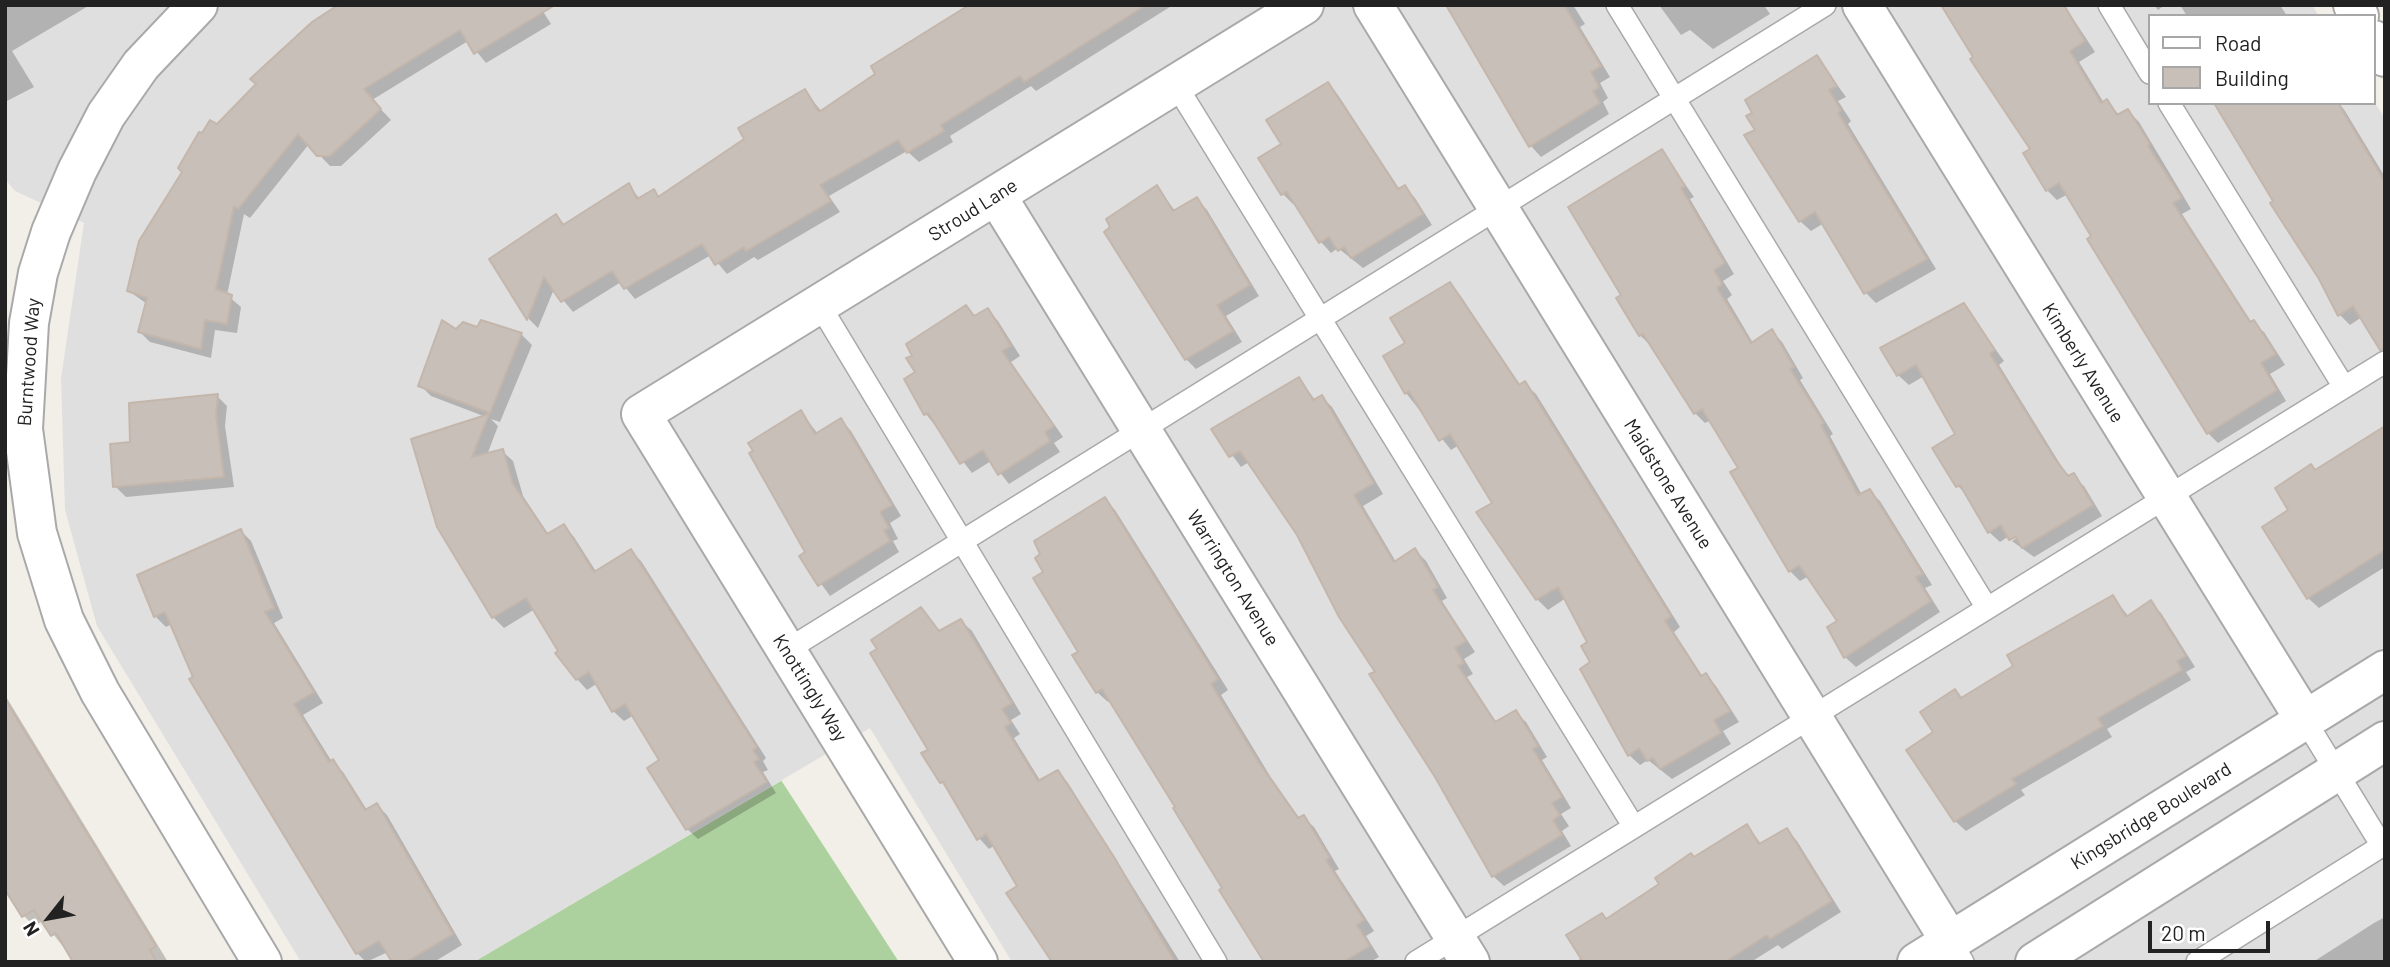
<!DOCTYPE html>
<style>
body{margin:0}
#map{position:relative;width:2390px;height:967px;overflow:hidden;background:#f2efe9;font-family:Barlow,sans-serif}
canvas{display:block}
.frame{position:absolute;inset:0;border:7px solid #222;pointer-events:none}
.legend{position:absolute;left:2148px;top:14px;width:228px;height:91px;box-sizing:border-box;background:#fff;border:2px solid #a7a7a7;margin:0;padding:9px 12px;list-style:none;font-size:21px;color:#222}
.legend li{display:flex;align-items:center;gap:14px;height:35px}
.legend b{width:35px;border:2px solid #a7a7a7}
.north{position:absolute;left:14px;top:883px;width:70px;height:70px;-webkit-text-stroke:5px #fff;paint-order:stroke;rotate:239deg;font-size:19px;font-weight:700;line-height:28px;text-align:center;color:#222}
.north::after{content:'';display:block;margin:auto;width:24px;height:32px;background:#222;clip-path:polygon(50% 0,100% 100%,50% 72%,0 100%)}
.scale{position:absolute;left:2148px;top:921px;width:122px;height:32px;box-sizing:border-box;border:4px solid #222;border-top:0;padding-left:9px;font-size:21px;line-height:24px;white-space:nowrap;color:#222;-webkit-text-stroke:5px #fff;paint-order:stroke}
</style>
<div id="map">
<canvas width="2390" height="967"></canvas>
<div class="frame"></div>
<ul class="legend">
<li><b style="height:9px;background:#fff"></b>Road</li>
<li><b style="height:19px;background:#c7bfb8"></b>Building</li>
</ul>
<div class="north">N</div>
<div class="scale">20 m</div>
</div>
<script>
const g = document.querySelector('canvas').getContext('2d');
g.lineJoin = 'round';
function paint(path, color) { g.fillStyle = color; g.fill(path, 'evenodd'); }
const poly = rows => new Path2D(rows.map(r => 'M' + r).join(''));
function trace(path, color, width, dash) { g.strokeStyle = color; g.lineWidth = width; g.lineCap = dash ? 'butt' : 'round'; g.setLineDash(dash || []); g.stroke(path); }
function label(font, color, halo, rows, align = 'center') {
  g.font = font + ' Barlow,sans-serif'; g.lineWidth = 5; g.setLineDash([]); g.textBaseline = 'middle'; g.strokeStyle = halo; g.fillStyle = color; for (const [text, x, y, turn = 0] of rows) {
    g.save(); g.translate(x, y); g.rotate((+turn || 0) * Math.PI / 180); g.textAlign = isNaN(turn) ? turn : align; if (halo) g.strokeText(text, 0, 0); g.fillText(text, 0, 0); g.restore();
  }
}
const residential = poly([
 [5,5,2312,5,2319,16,2150,16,2150,103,2374,102,2385,118,2385,962,1012,962,870,728,474,962,301,962,97,626,65,510,61,378,84,223,15,191,5,179]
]);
const forest = poly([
 [781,780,899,962,474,962,781,781]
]);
const shadow = poly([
 [5,5,90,5,12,51,34,87,5,102],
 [539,5,551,24,486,63,468,41,372,100,391,120,341,166,330,166,309,144,250,218,244,214,227,295,241,307,237,333,215,330,211,358,150,342,140,332,147,304,129,291,184,172,203,136,217,126,258,84],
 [973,5,1173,5,1036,91,1031,86,950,136,953,142,919,162,907,151,829,196,840,212,758,260,754,257,727,274,711,255,635,299,621,282,573,312,554,289,538,328,529,319,491,260,556,216,565,225,628,185,640,199,653,192,660,198,747,140,805,91,822,112],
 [1453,5,1573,5,1585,24,1580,27,1610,77,1600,83,1608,98,1603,102,1609,114,1541,157,1531,146,1450,7],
 [1659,5,1764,5,1770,14,1713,49,1690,30,1681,35],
 [2064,5,2095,52,2079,62,2104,103,2107,101,2120,116,2128,111,2139,122,2191,209,2182,214,2252,323,2264,332,2285,365,2270,374,2286,401,2218,443,2208,433,2068,194,2057,200,2047,190,2032,149],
 [2154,5,2165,5,2158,10],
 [2180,5,2280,5,2287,16,2187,16],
 [1817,57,1846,97,1838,101,1851,121,1848,124,1936,269,1876,303,1866,293,1824,223,1811,231,1800,221,1758,130],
 [1327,84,1338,95,1400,190,1405,187,1415,198,1432,225,1363,268,1338,248,1331,253,1321,242,1296,203,1293,204,1283,194,1283,144],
 [2216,103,2339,103,2345,111,2385,177,2385,337,2362,317,2350,325,2340,315],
 [1662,151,1694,197,1690,199,1734,274,1723,281,1732,295,1727,299,1753,343,1772,331,1782,342,1803,378,1800,380,1833,434,1830,436,1862,495,1869,491,1880,501,1932,585,1925,588,1940,612,1856,667,1845,657,1840,622,1809,576,1800,581,1790,571,1740,469,1711,420,1705,423,1695,413,1651,346,1640,335,1624,295],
 [1157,187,1176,212,1197,199,1207,210,1259,296,1226,316,1242,342,1196,369,1186,359],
 [1450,284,1460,295,1521,386,1525,384,1536,394,1680,627,1674,632,1703,677,1706,675,1716,686,1739,722,1723,731,1731,744,1672,779,1648,760,1640,765,1629,755,1593,662,1589,643,1566,598,1548,610,1537,599,1478,513,1494,503,1459,445,1451,450,1406,393,1407,343],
 [1964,306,2004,361,1999,365,2065,472,2084,486,2102,516,2034,557,2012,541,2025,534,2011,537,2011,540,2009,536,2000,542,1989,532,1968,496,1958,486,1958,435,1924,376,1909,385,1898,375],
 [966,307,976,317,988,310,998,321,1020,356,1011,362,1063,437,1054,443,1060,452,1009,484,991,461,972,473,926,414,917,373],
 [478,329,521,334,532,345,500,422,491,419,498,426,487,455,502,451,513,461,523,496,549,535,564,526,574,537,597,573,631,551,641,561,766,758,763,761,768,770,763,772,776,793,698,839,687,829,661,761,634,715,624,721,613,711,598,683,587,690,577,679,535,609,504,628,493,617,438,526,486,417,431,396,420,385,456,331],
 [1299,379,1316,401,1322,397,1332,407,1383,494,1363,506,1396,562,1415,550,1426,561,1447,598,1442,601,1475,652,1464,659,1473,674,1467,677,1487,708,1497,723,1515,712,1526,722,1547,757,1542,760,1571,808,1561,814,1569,826,1562,831,1571,846,1504,886,1493,876,1298,534,1249,462,1241,467,1213,429],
 [217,396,227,406,225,426,234,487,126,497,115,486],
 [801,412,818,434,841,420,851,431,901,516,890,523,898,539,893,541,899,552,830,596,801,556,807,552],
 [2385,428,2385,567,2319,608,2308,598,2290,510,2316,471],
 [1105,499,1115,510,1228,690,1221,695,1270,776,1300,819,1303,817,1314,827,1339,869,1335,871,1374,931,1366,936,1379,957,1370,962,1266,962,1177,807,1111,700,1108,702,1097,692,1045,572],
 [241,531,251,541,283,618,274,623,323,703,303,715,332,762,343,772,367,810,377,805,387,815,462,945,434,962,394,962,388,952,366,962,357,953,195,677,172,624,166,627,155,616],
 [2113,597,2129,617,2151,603,2161,613,2195,667,2186,672,2191,680,2107,729,2112,737,2021,790,2025,795,1966,831,1955,821,1936,733,1955,691,1963,699,2015,667,2009,655],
 [921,610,941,632,961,621,972,631,1021,714,1011,720,1020,734,1014,738,1041,782,1058,772,1068,783,1180,962,1052,962,1019,887,995,845,989,849,979,838,942,782,930,750],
 [5,695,168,962,75,962,43,921,34,926,24,916,5,887],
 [1747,826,1762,845,1787,830,1797,841,1841,912,1782,949,1778,945,1751,962,1575,962,1582,958,1607,921],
 [2385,917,2385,962,2313,962,2374,923]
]);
const building = poly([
 [338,5,555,5,474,54,460,30,364,89,381,109,330,156,317,156,298,134,238,209,234,206,216,289,232,295,227,324,205,320,201,349,138,332,147,298,127,291,139,241,182,172,178,168,199,132,202,133,210,120,217,124,256,84,250,79,312,22,338,5],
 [969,5,1146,5,1024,82,1020,76,941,125,944,131,907,153,898,140,820,185,831,201,746,251,744,247,715,265,702,244,624,289,612,271,561,302,544,277,527,320,489,259,556,214,563,225,629,183,637,199,654,189,658,197,744,139,738,128,805,89,819,112,875,74,871,66,969,5],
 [1446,5,1564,5,1601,66,1591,72,1599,87,1593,91,1600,103,1529,147,1446,5],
 [1941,5,2064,5,2085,41,2070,51,2101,103,2107,99,2117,115,2128,109,2150,144,2148,146,2182,198,2173,203,2250,322,2254,320,2276,354,2261,363,2277,390,2207,434,2087,239,2091,236,2059,183,2046,191,2023,153,2030,149,1970,59,1973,57,1941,5],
 [1817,55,1837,86,1829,90,1841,110,1838,113,1927,259,1864,294,1815,212,1799,222,1744,135,1755,130,1746,116,1752,113,1745,100,1817,55],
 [1328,82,1398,189,1405,185,1423,214,1351,258,1344,247,1338,251,1329,237,1319,243,1287,192,1281,195,1258,158,1281,144,1266,120,1328,82],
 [2214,103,2338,103,2385,182,2385,349,2380,350,2353,306,2338,316,2319,279,2270,203,2273,201,2214,103],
 [1662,149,1685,186,1681,188,1725,263,1714,270,1722,284,1717,288,1751,343,1772,329,1794,367,1790,369,1824,423,1821,425,1858,495,1870,489,1923,574,1916,577,1931,601,1844,658,1827,627,1837,621,1799,565,1789,572,1730,472,1738,468,1702,409,1694,414,1643,334,1639,336,1616,298,1621,295,1568,207,1662,149],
 [1157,185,1173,211,1197,197,1250,285,1217,305,1233,331,1185,360,1104,232,1110,227,1106,219,1157,185],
 [1450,282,1519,385,1525,381,1671,616,1665,621,1701,676,1706,673,1730,711,1714,720,1721,733,1660,769,1653,758,1647,761,1639,748,1628,756,1580,669,1590,662,1581,646,1587,642,1558,587,1536,600,1476,512,1492,503,1450,434,1439,441,1409,391,1405,394,1383,356,1405,343,1390,318,1450,282],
 [1964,303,1995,350,1990,354,2055,459,2068,476,2074,473,2093,505,2022,548,2016,537,2009,540,2001,525,1988,533,1960,485,1956,487,1932,448,1955,434,1916,365,1897,376,1880,348,1964,303],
 [966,305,974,316,988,308,1011,346,1002,351,1054,426,1045,432,1050,441,998,475,983,450,960,464,928,413,924,415,904,379,915,372,906,358,912,356,906,344,966,305],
 [442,320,456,329,463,322,477,327,481,320,522,333,490,413,418,386,442,320],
 [1299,377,1313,400,1322,395,1374,483,1354,495,1394,562,1415,548,1438,587,1433,590,1466,641,1455,648,1464,663,1458,666,1495,722,1516,710,1538,746,1533,749,1562,797,1552,803,1560,815,1553,820,1562,835,1492,877,1435,777,1369,674,1375,672,1339,617,1297,535,1240,451,1229,457,1211,429,1299,377],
 [218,394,216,415,224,477,113,487,110,444,130,442,129,403,218,394],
 [801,410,815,434,841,418,892,505,880,512,889,528,884,530,890,541,818,586,799,556,805,552,749,453,753,451,748,443,801,410],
 [489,414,472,457,503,449,513,484,547,534,564,524,594,572,631,549,757,747,753,750,759,759,754,762,767,782,686,830,647,768,659,760,625,704,612,712,589,672,576,680,555,653,558,651,526,598,492,618,437,527,411,439,489,414],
 [2385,426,2385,550,2307,599,2262,527,2288,510,2275,488,2311,464,2315,470,2385,426],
 [1105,497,1218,679,1211,684,1260,764,1298,818,1304,815,1330,858,1326,860,1364,920,1357,925,1370,946,1343,962,1264,962,1219,890,1222,888,1173,808,1175,807,1102,689,1096,693,1072,655,1078,652,1033,578,1043,572,1035,558,1040,554,1034,541,1105,497],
 [241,529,274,608,265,612,314,692,294,704,329,762,333,759,365,810,377,803,453,934,406,962,392,962,379,941,356,954,189,679,193,677,165,612,154,617,137,575,241,529],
 [2113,595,2126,617,2151,600,2186,656,2177,661,2182,670,2098,718,2103,726,2012,779,2016,784,1954,822,1906,750,1933,732,1920,712,1955,689,1961,698,2013,666,2007,655,2113,595],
 [921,607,939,631,961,619,1012,703,1002,709,1011,723,1005,727,1038,781,1058,770,1114,857,1175,962,1052,962,1006,893,1017,886,986,834,977,840,943,782,940,783,921,753,928,750,870,653,877,649,871,640,921,607],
 [5,699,156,946,150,950,157,962,73,962,56,933,51,936,34,910,22,917,5,890,5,699],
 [1747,824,1759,844,1787,828,1832,901,1770,939,1767,935,1725,962,1583,962,1566,935,1602,913,1606,919,1659,884,1655,878,1691,853,1694,857,1747,824]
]);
const lane = poly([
 [1617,5,1987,608],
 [2109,5,2150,73],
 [1176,85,1634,827],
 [2169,103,2344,387],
 [819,304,1216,962],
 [787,650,1825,5],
 [2305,720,2382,846],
 [1950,941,1963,962],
 [1416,962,2385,362],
 [2197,962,2385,844]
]);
const street = poly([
 [198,5,141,65,106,115,77,171,51,232,38,273,29,323,23,429,37,533,64,620,100,692,262,962],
 [1373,5,1950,941],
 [1862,5,2305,720],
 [2353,5,2359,16],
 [2374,40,2385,57],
 [996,195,1470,962],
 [978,962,641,414,1304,5],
 [1917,962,2385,670],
 [2035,962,2385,741]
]);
const streetNames = [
 ["Stroud Lane",973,210,-32],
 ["Burntwood Way",29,362,-86],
 ["Kimberly Avenue",2083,363,58],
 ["Maidstone Avenue",1668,484,58],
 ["Warrington Avenue",1233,578,58],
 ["Knottingly Way",810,688,58],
 ["Kingsbridge Boulevard",2151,816,-32]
];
paint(residential, '#e0dfdf');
paint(forest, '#add19e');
paint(shadow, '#0003');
paint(building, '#c7bfb8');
trace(building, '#c4b6ab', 2);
trace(lane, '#a9a9a9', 24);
trace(street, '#a9a9a9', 42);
trace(lane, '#fff', 21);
trace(street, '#fff', 38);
label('19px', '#222', '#fff', streetNames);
</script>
